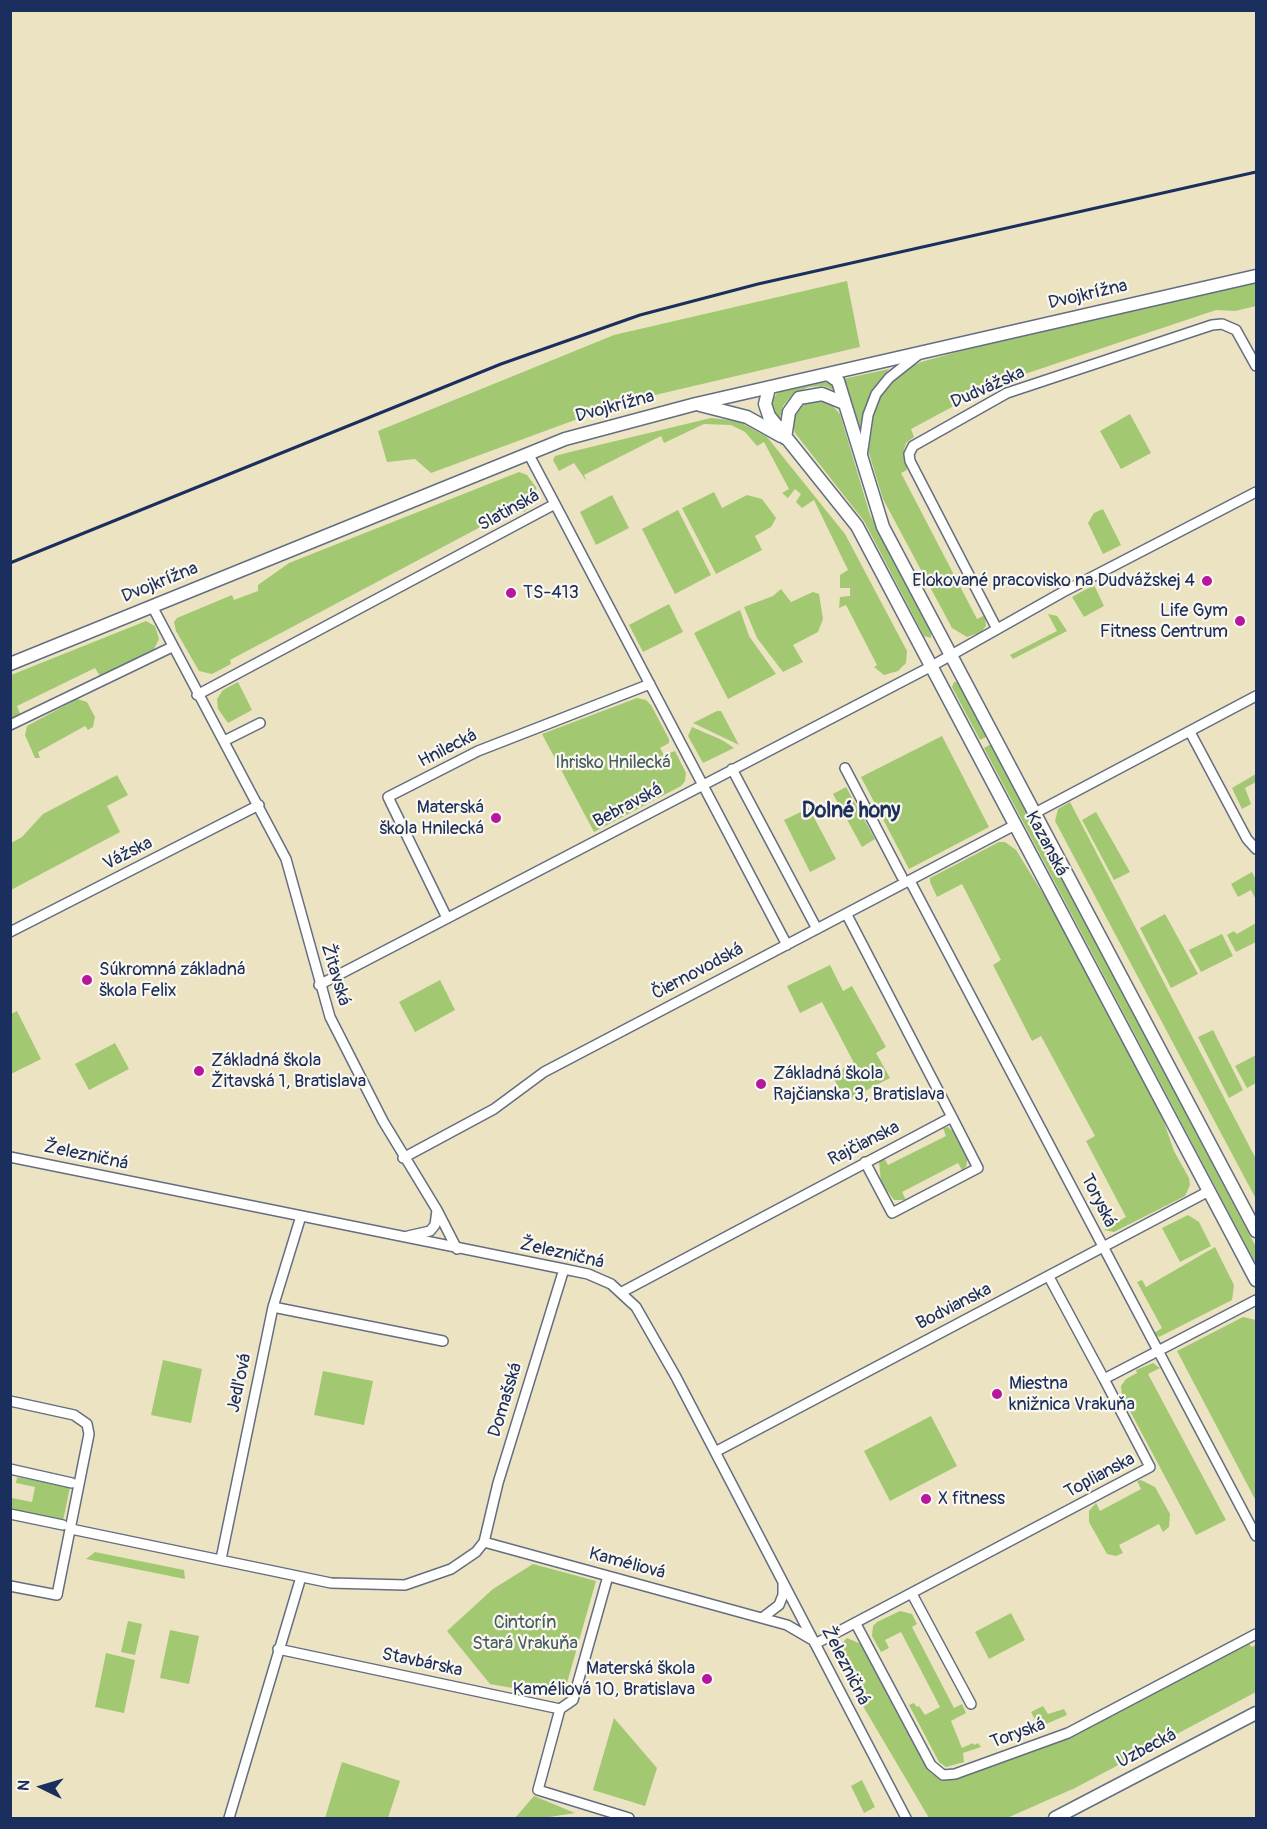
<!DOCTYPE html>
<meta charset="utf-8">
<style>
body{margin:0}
#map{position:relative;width:1267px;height:1829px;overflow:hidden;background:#ece3c3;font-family:Pangolin,sans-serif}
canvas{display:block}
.frame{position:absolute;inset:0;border:12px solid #1b2f5e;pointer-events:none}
.north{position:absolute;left:12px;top:1757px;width:60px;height:60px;-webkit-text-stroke:4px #fbf7ec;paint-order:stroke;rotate:275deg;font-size:16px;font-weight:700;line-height:24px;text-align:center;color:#1b2f5e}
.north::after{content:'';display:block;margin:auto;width:21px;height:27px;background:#1b2f5e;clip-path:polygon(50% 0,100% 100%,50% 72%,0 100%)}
</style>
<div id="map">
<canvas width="1267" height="1829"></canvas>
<div class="frame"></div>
<div class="north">N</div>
</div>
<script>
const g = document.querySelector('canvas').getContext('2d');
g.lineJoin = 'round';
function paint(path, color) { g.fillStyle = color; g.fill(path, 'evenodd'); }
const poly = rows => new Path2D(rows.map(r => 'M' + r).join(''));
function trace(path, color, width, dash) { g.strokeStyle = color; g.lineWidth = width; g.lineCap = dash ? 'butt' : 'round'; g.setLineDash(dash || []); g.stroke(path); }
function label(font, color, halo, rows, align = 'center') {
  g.font = font + ' Pangolin,sans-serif'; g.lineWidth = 4.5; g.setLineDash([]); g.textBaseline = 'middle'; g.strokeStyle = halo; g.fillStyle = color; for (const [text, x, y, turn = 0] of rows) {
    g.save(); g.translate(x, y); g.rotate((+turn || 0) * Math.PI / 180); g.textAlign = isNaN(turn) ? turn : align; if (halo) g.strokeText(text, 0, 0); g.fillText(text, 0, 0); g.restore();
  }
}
const green = poly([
 [847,281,860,347,621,403,431,473,415,459,387,462,378,431,614,335],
 [1256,283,1256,306,1235,311,1216,310,995,384,911,429,914,437,906,443,904,450,907,470,901,473,977,619,985,615,986,626,981,632,967,637,952,628,883,499,868,450,869,426,876,402,889,382,900,372,921,362,993,342],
 [889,369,868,402,860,428,843,379],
 [828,381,837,391,824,386,809,387,793,394,783,406,780,418,773,412,772,401,777,393],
 [816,399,830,403,840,414,870,515,931,630,931,638,924,636,864,521,795,433,792,424,795,413,799,407],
 [1130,414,1151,453,1121,469,1100,431],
 [711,418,738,421,767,437,845,534,907,651,906,663,898,671,884,675,874,667,877,665,846,605,839,608,840,597,850,596,850,588,840,588,840,575,848,570,814,500,802,508,796,502,801,494,795,489,788,498,782,493,789,489,764,442,757,446,745,432,731,425,704,424,664,443,661,436,584,475,587,482,574,463,559,471,553,460,555,456,574,451],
 [519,472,527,475,536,487,538,498,524,512,520,506,230,660,231,664,212,674,199,671,176,631,174,622,177,618,232,595,234,600,258,591,258,585,289,563],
 [714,492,722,508,747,495,762,499,776,518,771,527,755,536,762,550,716,574,682,508],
 [612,495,629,528,596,545,580,512],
 [1103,509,1121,545,1103,554,1088,523,1094,513],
 [678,510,711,575,675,594,642,529],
 [1094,585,1104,606,1084,617,1072,597],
 [781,589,791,602,813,592,819,594,823,619,818,632,793,645,803,662,783,672,757,638,744,607,773,596],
 [669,604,683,632,643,652,629,625],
 [740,610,749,636,776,674,728,699,694,633],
 [1048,614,1057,616,1067,631,1013,659,1010,655,1057,631],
 [146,621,155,626,159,639,153,651,100,676,95,668,17,706,20,714,11,719,11,675],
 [238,682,252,710,228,723,218,709,217,699,223,690],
 [954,682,959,682,988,736,980,740,952,687],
 [637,698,646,700,651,705,669,739,669,743,660,748,664,755,675,751,686,773,685,781,681,786,594,832,542,734],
 [77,699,87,702,95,717,93,727,88,730,85,726,38,752,40,758,35,758,25,735,27,726],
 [717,711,721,711,739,745,693,723],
 [692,727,722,740,734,748,703,763,688,736],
 [942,736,989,827,909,869,861,777],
 [991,744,1256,1247,1256,1264,984,748],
 [1256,774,1256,782,1245,788,1251,804,1242,809,1232,788],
 [117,775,128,795,107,806,120,832,11,890,11,843,22,837,43,814],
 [846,787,875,839,862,847,833,794],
 [1070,802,1256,1159,1256,1199,1055,821,1058,809],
 [809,808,836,859,810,872,784,820],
 [1096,812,1130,872,1114,880,1082,820],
 [999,842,1005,842,1016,850,1066,931,1158,1105,1174,1151,1189,1178,1190,1185,1185,1196,1114,1232,1104,1230,1126,1217,1086,1141,1095,1136,1041,1036,1032,1041,993,965,1001,960,962,884,937,897,930,882,930,878],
 [1252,872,1256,880,1256,900,1251,890,1238,897,1231,884],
 [1165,914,1198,974,1171,988,1140,928],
 [1256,923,1256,942,1236,952,1227,935,1234,931,1237,934],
 [1222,934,1233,956,1201,972,1189,950],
 [830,965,843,991,852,986,886,1047,876,1053,890,1078,846,1101,832,1075,854,1063,822,1002,800,1013,787,986],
 [440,980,455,1010,415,1032,399,1002],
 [17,1011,41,1059,11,1074,11,1014],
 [1213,1030,1243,1090,1229,1098,1198,1037],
 [115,1043,129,1069,89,1090,75,1064],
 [1256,1055,1256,1083,1247,1088,1235,1066],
 [948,1127,957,1135,968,1156,966,1167,962,1170,958,1163,902,1192,906,1200,894,1200,881,1182,879,1162,884,1158,888,1165,946,1136,943,1128],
 [1188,1215,1199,1222,1211,1246,1180,1262,1162,1228],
 [1215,1247,1234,1285,1232,1300,1159,1337,1154,1333,1162,1328,1137,1282,1142,1280,1146,1287],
 [1243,1317,1256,1320,1256,1501,1177,1351],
 [163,1360,202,1369,191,1423,151,1415],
 [1153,1363,1160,1368,1148,1374,1226,1520,1196,1535,1122,1396,1121,1386,1126,1379,1137,1373,1136,1370],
 [323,1371,373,1381,364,1425,314,1415],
 [931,1416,957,1466,890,1501,864,1451],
 [17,1477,70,1487,63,1521,11,1510,12,1498,32,1502,35,1487,16,1483],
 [1141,1480,1155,1487,1170,1514,1169,1527,1163,1532,1159,1524,1119,1545,1123,1553,1116,1556,1107,1554,1089,1522,1089,1511,1096,1503,1100,1511,1141,1489,1137,1481],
 [95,1552,184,1570,185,1579,86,1559],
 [533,1564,596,1581,563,1697,490,1684,447,1631,493,1589],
 [900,1611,912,1614,917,1624,912,1627,954,1708,962,1704,966,1713,951,1721,962,1748,973,1743,974,1745,978,1743,981,1747,963,1753,964,1762,946,1767,939,1762,909,1705,914,1703,917,1707,919,1706,925,1715,940,1707,901,1632,885,1640,889,1648,881,1652,872,1636,873,1626,877,1622],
 [1011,1613,1025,1640,989,1659,975,1632],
 [128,1621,142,1624,135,1655,121,1652],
 [170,1630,199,1636,189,1684,160,1678],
 [847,1638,861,1644,931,1773,947,1780,1070,1738,1249,1644,1252,1647,1256,1645,1256,1692,1075,1788,1007,1818,929,1818,837,1662,834,1651],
 [106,1653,135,1660,124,1713,95,1707],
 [1043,1706,1048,1714,1064,1709,1067,1715,1039,1727,1031,1712],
 [614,1718,657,1768,645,1806,593,1790],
 [342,1762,400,1781,388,1818,325,1818],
 [862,1780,875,1807,864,1813,851,1786],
 [534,1796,575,1813,543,1818,515,1818]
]);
const street = poly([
 [528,453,555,504],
 [862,456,868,415,876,394,889,378,918,355],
 [152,606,286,859,330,1017,383,1121,437,1210,457,1249],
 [997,629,910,461,909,454,913,446,1007,393,1212,325,1222,324,1236,330,1256,366],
 [197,695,555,504,787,945],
 [10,725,172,647],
 [1190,732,1247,839,1256,849],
 [224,741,260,723],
 [845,768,902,877],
 [732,769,817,929],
 [1035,813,1256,696],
 [910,881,1256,1536],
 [447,918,388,797,478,751,650,684],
 [10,932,259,805],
 [319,985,930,667,1063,592,1256,492],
 [10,1157,564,1269,588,1274,611,1284,636,1307,676,1377,906,1818],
 [403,1158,494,1109,544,1072,1015,825],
 [865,1162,892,1213,978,1168,952,1117],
 [408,1236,430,1231,435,1225,437,1210],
 [1049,1277,1104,1379],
 [622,1292,952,1117,847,915],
 [273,1307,443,1341],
 [10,1401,74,1415,87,1424,89,1434,57,1595,10,1586],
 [715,1452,1209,1191],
 [10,1469,72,1483],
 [10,1514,63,1525],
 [71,1529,331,1583,405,1585,451,1569,476,1552,484,1542,498,1483,564,1269],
 [484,1542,787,1625,811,1639],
 [221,1559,273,1307,301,1216],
 [912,1594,971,1704],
 [762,1618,779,1605,783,1595,783,1585],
 [856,1624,931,1765,943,1775,955,1774,1068,1733,1256,1634],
 [815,1644,1150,1467,1104,1379,1256,1300],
 [278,1649,560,1709,538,1790,629,1818],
 [560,1709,573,1700,608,1576],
 [229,1818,301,1577]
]);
const secondary = poly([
 [828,374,838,381,883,527,1256,1231],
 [769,388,765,404,769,416,857,526,1256,1280],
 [700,405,747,417,781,436],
 [785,438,789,412,799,398,822,394,844,403],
 [10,664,565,439,696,404,1256,276],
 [1055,1818,1256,1713]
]);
const rail = poly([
 [10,563,501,364,640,315,758,284,1256,172]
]);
const markers = [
 [1207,581,6,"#b5179e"],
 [511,593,6,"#b5179e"],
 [1240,621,6,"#b5179e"],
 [496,818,6,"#b5179e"],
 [87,980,6,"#b5179e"],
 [199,1071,6,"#b5179e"],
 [761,1084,6,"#b5179e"],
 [997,1394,6,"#b5179e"],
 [926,1499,6,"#b5179e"],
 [707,1679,6,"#b5179e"]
];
const streetNames = [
 ["Dvojkrížna",1088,295,-13],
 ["Dudvážska",988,388,-24],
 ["Dvojkrížna",615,407,-15],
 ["Slatinská",509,511,-29],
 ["Dvojkrížna",160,583,-22],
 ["Hnilecká",448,749,-27],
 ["Bebravská",628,806,-28],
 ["Kazanská",1046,844,62],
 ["Vážska",128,854,-27],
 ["Čiernovodská",698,972,-28],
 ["Žitavská",335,975,73],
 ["Rajčianska",864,1144,-27],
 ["Železničná",86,1156,12],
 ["Toryská",1098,1201,63],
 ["Železničná",562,1254,13],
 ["Bodvianska",954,1307,-27],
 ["Jedľová",240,1383,-78],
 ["Domašská",506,1400,-73],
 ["Toplianska",1100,1476,-28],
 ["Kaméliová",627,1564,15],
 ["Stavbárska",422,1663,12],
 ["Železničná",845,1666,63],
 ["Toryská",1018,1734,-20],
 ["Uzbecká",1147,1749,-28]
];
const poiNames = [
 ["Elokované pracovisko na Dudvážskej 4",1195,581,"right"],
 ["TS-413",523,593],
 ["Life Gym",1228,611,"right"],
 ["Fitness Centrum",1228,632,"right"],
 ["Materská",484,808,"right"],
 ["škola Hnilecká",484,829,"right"],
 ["Súkromná základná",99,970],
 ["škola Felix",99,991],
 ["Základná škola",211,1061],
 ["Žitavská 1, Bratislava",211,1082],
 ["Základná škola",773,1074],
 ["Rajčianska 3, Bratislava",773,1095],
 ["Miestna",1009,1384],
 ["knižnica Vrakuňa",1009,1405],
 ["X fitness",938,1499],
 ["Materská škola",695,1669,"right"],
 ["Kaméliová 10, Bratislava",695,1690,"right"]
];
const parkNames = [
 ["Ihrisko Hnilecká",613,763],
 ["Cintorín",525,1623],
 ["Stará Vrakuňa",525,1644]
];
const quarterNames = [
 ["Dolné hony",851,812]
];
paint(green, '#a2c872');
trace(street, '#646e81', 12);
trace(secondary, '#646e81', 15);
trace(street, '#fff', 9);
trace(secondary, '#fff', 12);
trace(rail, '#1b2f5e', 3);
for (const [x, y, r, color] of markers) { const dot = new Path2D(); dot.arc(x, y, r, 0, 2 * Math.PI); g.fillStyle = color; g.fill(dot); trace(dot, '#fbf7ec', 2); }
label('18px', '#1b2f5e', '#fbf7ec', streetNames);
label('18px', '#1b2f5e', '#fbf7ec', poiNames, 'left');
label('18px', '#445d64', '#fbf7ec', parkNames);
label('bold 21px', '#1b2f5e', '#fbf7ec', quarterNames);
</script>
